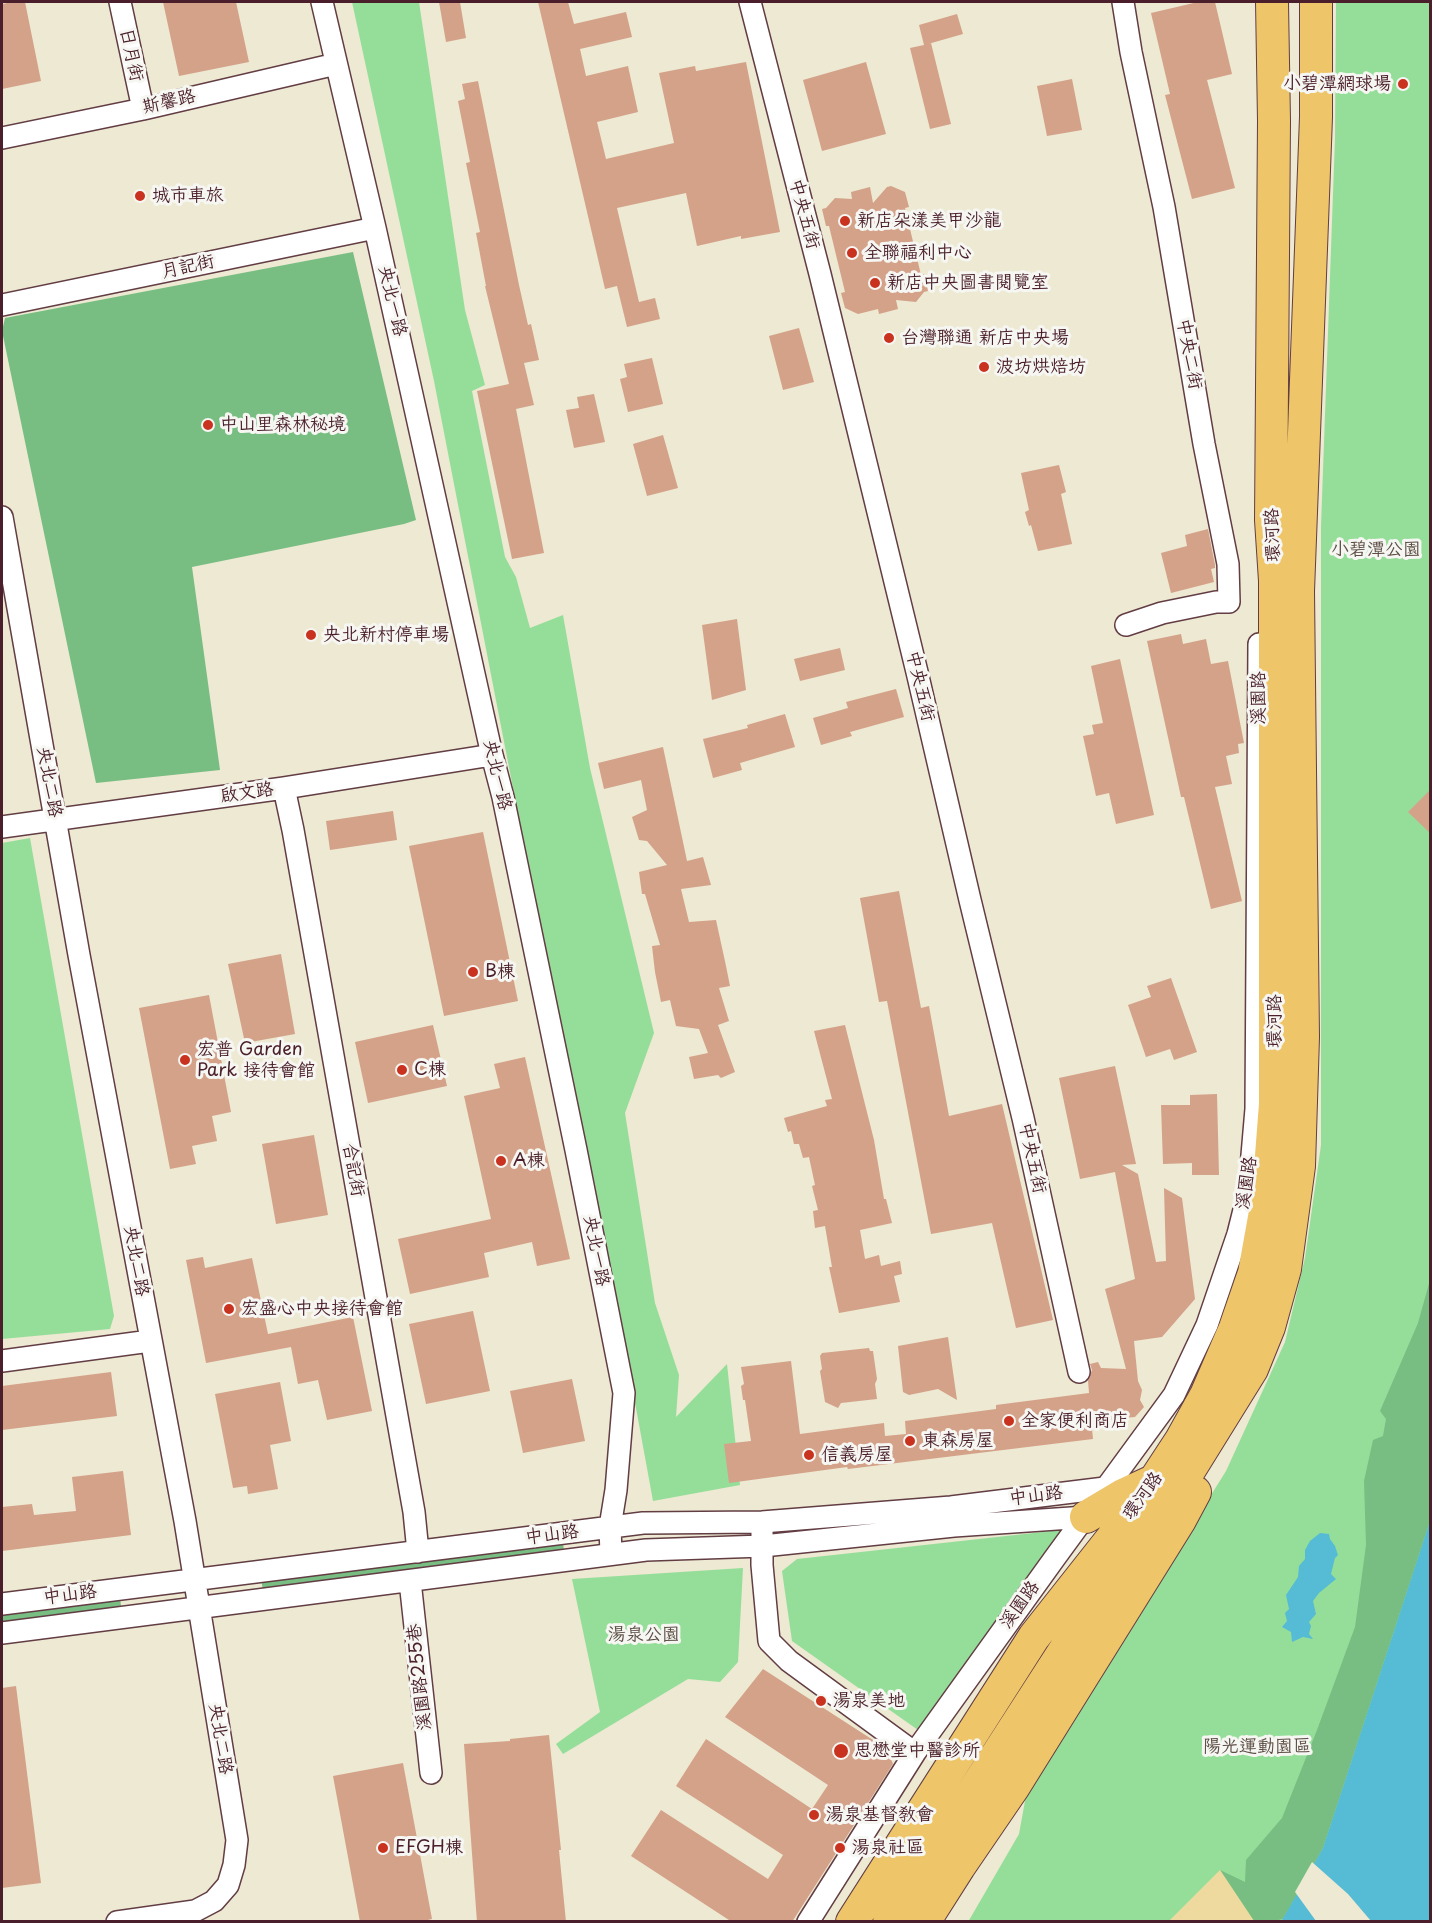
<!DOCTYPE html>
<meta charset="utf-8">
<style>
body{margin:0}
#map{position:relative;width:1432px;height:1923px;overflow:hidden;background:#ede9d2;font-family:"Playpen Sans",sans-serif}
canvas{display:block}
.frame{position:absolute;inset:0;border:3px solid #4a1f2b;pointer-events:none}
</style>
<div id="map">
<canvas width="1432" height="1923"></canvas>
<div class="frame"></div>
</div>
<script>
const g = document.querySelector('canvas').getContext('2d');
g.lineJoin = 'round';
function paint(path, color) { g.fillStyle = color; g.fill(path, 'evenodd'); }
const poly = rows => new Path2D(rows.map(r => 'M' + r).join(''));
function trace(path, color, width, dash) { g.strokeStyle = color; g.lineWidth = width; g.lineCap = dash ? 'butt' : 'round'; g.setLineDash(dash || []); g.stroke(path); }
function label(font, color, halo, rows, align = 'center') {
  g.font = font + ' "Playpen Sans","LXGW WenKai TC",sans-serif'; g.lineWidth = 6; g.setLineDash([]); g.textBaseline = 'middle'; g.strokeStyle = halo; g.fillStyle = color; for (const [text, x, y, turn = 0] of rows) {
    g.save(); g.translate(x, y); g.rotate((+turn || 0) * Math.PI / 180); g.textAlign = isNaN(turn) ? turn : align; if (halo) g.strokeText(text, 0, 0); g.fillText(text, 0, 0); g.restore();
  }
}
const green = poly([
 [352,2,419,2,465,310,485,385,472,391,505,557,516,577,530,628,563,615,590,768,654,1033,625,1113,655,1303,679,1375,676,1417,727,1364,740,1485,653,1501,636,1408,626,1370,434,381],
 [1336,2,1430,2,1430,1921,968,1922,1019,1834,1027,1790,1226,1471,1285,1342,1305,1258,1321,1145,1321,526,1335,138],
 [30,838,114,1316,110,1329,2,1339,2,843],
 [1061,1530,918,1730,792,1641,782,1571,797,1559],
 [743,1568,738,1662,720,1682,688,1679,563,1754,556,1744,600,1712,572,1579]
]);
const forest = poly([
 [353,252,416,520,404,524,192,567,220,770,96,783,2,331,5,318],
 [1430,1280,1430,1521,1323,1848,1283,1919,1273,1921,1254,1921,1220,1870,1245,1882,1246,1860,1282,1818,1317,1730,1355,1627,1366,1545,1364,1481,1373,1440,1383,1436,1386,1419,1380,1411,1418,1323],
 [563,1540,564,1553,263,1591,261,1578],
 [120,1596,121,1607,2,1623,2,1611]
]);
const sand = poly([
 [1220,1870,1254,1921,1169,1921]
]);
const water = poly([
 [1430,1521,1430,1921,1281,1922,1323,1848],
 [1320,1533,1329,1534,1330,1539,1335,1546,1338,1555,1335,1558,1331,1574,1336,1579,1319,1593,1313,1601,1316,1614,1309,1622,1311,1626,1309,1634,1313,1639,1303,1637,1292,1642,1291,1632,1282,1627,1287,1621,1285,1613,1289,1609,1286,1595,1298,1577,1299,1566,1305,1559,1305,1550,1310,1541]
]);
const pier = poly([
 [1312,1862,1348,1894,1371,1921,1316,1921,1295,1892]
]);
const building = poly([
 [13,2,25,2,41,81,2,89,2,4],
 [163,2,236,2,249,62,179,76],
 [439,2,460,2,466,38,446,42],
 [538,2,568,2,574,24,626,12,632,37,580,49,586,76,628,66,638,112,597,122,606,159,674,143,659,73,695,66,696,71,746,62,780,232,741,239,741,236,697,246,686,193,617,208,639,302,655,298,660,319,627,327,617,286,605,289],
 [1198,2,1215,2,1232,74,1207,80,1235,188,1192,199,1165,95,1170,94,1151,13],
 [957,14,963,34,928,44,931,43,951,124,930,129,910,48,924,45,919,25],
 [866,62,886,134,822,151,803,80],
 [1072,79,1082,130,1047,136,1037,86],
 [478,81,519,285,528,325,531,324,539,360,524,363,534,405,516,409,544,553,512,559,477,391,509,384,485,286,486,286,476,233,480,232,466,163,470,162,458,101,465,99,462,84],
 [891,186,905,192,909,207,905,208,921,275,924,274,928,291,924,292,916,302,896,300,898,309,879,314,878,309,858,314,845,308,841,293,845,292,829,226,826,226,822,209,826,208,835,198,852,199,851,192,870,187,873,203,887,187],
 [799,328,814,382,783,390,769,336],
 [652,358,663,404,628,412,620,379,627,377,624,364],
 [594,394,605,442,574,448,566,410,579,408,577,397],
 [663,435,678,488,647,496,633,444],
 [1059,465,1066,492,1061,494,1072,544,1038,551,1031,525,1029,526,1025,512,1029,510,1021,473],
 [1208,529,1215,565,1215,568,1211,569,1214,582,1171,593,1161,553,1187,546,1185,535],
 [737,619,746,690,712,700,702,625],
 [1181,634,1183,644,1206,639,1211,664,1228,661,1244,743,1238,744,1239,753,1226,756,1232,784,1215,787,1242,901,1211,909,1184,797,1181,797,1147,641],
 [840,648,845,670,800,681,794,659],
 [1120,659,1154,815,1116,824,1109,793,1096,796,1083,736,1094,734,1092,725,1103,723,1091,666],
 [896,689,904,717,850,732,852,736,821,745,813,718,848,708,846,702],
 [785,714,795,747,740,763,742,770,713,778,703,739,748,728,747,725],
 [663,747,687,861,703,857,711,885,681,889,689,922,716,920,726,966,730,986,719,988,729,1021,718,1025,735,1072,721,1078,718,1075,694,1079,689,1057,708,1053,699,1029,676,1026,670,1000,661,1002,655,972,652,946,660,945,645,894,642,894,639,872,667,865,647,841,639,840,632,817,647,810,641,780,604,789,598,763],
 [1431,789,1431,834,1408,812],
 [393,811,397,840,330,850,326,821],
 [483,832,518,1001,444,1016,409,846],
 [899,891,921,1008,929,1006,949,1116,1002,1104,1053,1320,1016,1328,992,1223,931,1234,887,1001,879,1002,860,898],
 [281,954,295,1034,245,1043,228,964],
 [1171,978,1197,1052,1174,1060,1170,1049,1146,1057,1128,1005,1151,997,1147,986],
 [209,995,231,1112,212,1116,217,1141,192,1146,196,1164,170,1169,139,1008],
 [433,1025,447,1086,368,1103,355,1042],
 [845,1025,874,1140,884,1199,886,1199,892,1223,860,1230,865,1259,879,1255,881,1266,900,1261,902,1274,894,1276,900,1302,839,1313,829,1267,832,1267,825,1226,815,1228,813,1211,818,1210,812,1186,815,1185,809,1157,803,1158,799,1144,794,1144,791,1131,788,1132,784,1118,827,1106,825,1100,832,1099,814,1031],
 [525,1057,570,1259,537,1266,532,1242,484,1253,489,1277,410,1294,398,1239,491,1219,464,1096,500,1088,494,1064],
 [1115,1066,1136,1164,1122,1165,1138,1174,1156,1262,1166,1261,1164,1188,1182,1198,1195,1299,1162,1337,1134,1341,1138,1381,1142,1390,1140,1400,1144,1407,1135,1417,1124,1418,1116,1427,1092,1429,1093,1439,848,1469,847,1467,729,1483,724,1444,751,1441,745,1400,743,1400,741,1386,744,1384,741,1367,791,1361,800,1434,884,1423,885,1436,906,1434,905,1421,996,1409,996,1405,1089,1393,1088,1380,1092,1370,1090,1364,1098,1362,1101,1368,1126,1369,1105,1289,1135,1279,1115,1172,1080,1179,1059,1078],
 [1217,1094,1219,1175,1192,1175,1192,1163,1163,1164,1161,1105,1190,1105,1190,1095],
 [314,1135,328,1215,276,1224,262,1144],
 [203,1257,205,1268,252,1258,268,1334,353,1317,372,1411,327,1420,318,1380,298,1384,291,1347,206,1363,186,1260],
 [473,1311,490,1391,426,1404,409,1324],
 [948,1337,957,1400,938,1389,909,1395,903,1392,898,1346],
 [869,1348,870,1351,873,1351,877,1379,875,1384,877,1399,841,1403,838,1408,825,1402,820,1371,822,1369,820,1356,822,1353],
 [111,1372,117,1416,2,1430,2,1386],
 [572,1379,585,1441,523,1453,510,1391],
 [280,1382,291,1441,270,1445,278,1489,248,1494,247,1486,233,1488,215,1394],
 [123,1471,131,1535,2,1551,2,1507,32,1504,34,1515,76,1511,72,1477],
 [763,1669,887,1749,893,1764,792,1922,732,1922,631,1856,661,1810,768,1879,783,1855,676,1786,706,1739,812,1809,828,1785,725,1717],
 [16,1686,41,1883,2,1888,2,1688],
 [549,1735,561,1850,559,1850,566,1922,477,1922,464,1744,510,1741,510,1739],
 [403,1763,432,1919,419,1922,360,1922,333,1776]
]);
const minor = poly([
 [120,2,143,109],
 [322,2,375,228,492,755,503,797,576,1150,624,1393,616,1490,610,1527,611,1554],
 [750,2,820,274,917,672,970,900,1023,1118,1079,1372],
 [1123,2,1131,52,1164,207,1204,444,1228,564,1229,602,1216,602,1162,613,1126,625],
 [2,138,143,109,336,64],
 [2,305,375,228],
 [2,517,79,955,185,1521,237,1840,234,1865,228,1885,214,1901,195,1911,117,1922],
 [284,788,293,830,414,1512,418,1552],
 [2,827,284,788,492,755],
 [2,1361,150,1341],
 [762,1532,762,1565,769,1641,789,1661,908,1748,916,1751],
 [410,1581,431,1773],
 [2,1604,643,1523,762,1522,951,1507,1105,1488],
 [2,1633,646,1550,763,1546,954,1526,1086,1517],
 [808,1922,916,1751,1054,1559,1174,1395,1207,1325,1238,1234,1249,1190,1256,1109,1259,644]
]);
const highway = poly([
 [1086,1517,1123,1495,1151,1482],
 [959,1867,1013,1788,1180,1520,1195,1492],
 [852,1922,1034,1637,1139,1504,1181,1440,1206,1395,1235,1328,1254,1273,1268,1195,1275,1104,1275,581,1271,520,1274,121,1272,2],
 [889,1922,1110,1580,1177,1490,1252,1369,1269,1327,1285,1269,1299,1166,1303,1037,1298,591,1316,117,1316,2],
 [924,1922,959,1867,968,1849]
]);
const markers = [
 [1403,84,6,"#c8321e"],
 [140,196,6,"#c8321e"],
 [845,221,6,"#c8321e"],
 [852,253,6,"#c8321e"],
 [875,283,6,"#c8321e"],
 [889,338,6,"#c8321e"],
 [984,367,6,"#c8321e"],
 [208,425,6,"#c8321e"],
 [311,635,6,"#c8321e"],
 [473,972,6,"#c8321e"],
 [185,1060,6,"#c8321e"],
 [402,1070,6,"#c8321e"],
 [501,1161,6,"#c8321e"],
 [229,1309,6,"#c8321e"],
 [1009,1421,6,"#c8321e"],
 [910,1441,6,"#c8321e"],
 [809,1455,6,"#c8321e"],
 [821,1701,6,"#c8321e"],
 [841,1751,8,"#c8321e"],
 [814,1815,6,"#c8321e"],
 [383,1848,6,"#c8321e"],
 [840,1848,6,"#c8321e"]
];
const streetNames = [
 ["日月街",131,55,78],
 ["斯馨路",169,102,-13],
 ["中央五街",804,214,75],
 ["月記街",188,267,-12],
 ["央北一路",392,301,77],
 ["中央二街",1189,354,80],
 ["環河路",1273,535,-92],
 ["中央五街",920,686,77],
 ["溪園路",1259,698,-90],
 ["央北一路",497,775,77],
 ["央北二路",49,782,80],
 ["啟文路",247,793,-8],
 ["環河路",1275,1021,-90],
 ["中央五街",1032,1158,78],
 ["合記街",353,1170,80],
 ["溪園路",1247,1183,-81],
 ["央北一路",596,1251,79],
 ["央北二路",136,1261,80],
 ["中山路",1036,1496,-7],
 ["環河路",1143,1496,-54],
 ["中山路",552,1535,-7],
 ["中山路",70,1595,-7],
 ["溪園路",1020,1605,-54],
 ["溪園路255巷",420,1677,-96],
 ["央北二路",220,1739,81]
];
const poiNames = [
 ["小碧潭網球場",1391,84,"right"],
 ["城市車旅",152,196],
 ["新店朵漾美甲沙龍",857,221],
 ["全聯福利中心",864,253],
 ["新店中央圖書閱覽室",887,283],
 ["台灣聯通 新店中央場",901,338],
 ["波坊烘焙坊",996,367],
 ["中山里森林秘境",220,425],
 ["央北新村停車場",323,635],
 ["B棟",485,972],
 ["宏普 Garden",197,1050],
 ["Park 接待會館",197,1071],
 ["C棟",414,1070],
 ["A棟",513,1161],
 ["宏盛心中央接待會館",241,1309],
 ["全家便利商店",1021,1421],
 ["東森房屋",922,1441],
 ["信義房屋",821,1455],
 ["湯泉美地",833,1701],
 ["思懋堂中醫診所",854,1751],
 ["湯泉基督教會",826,1815],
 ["EFGH棟",395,1848],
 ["湯泉社區",852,1848]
];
const parkNames = [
 ["小碧潭公園",1376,550],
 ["湯泉公園",644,1635],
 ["陽光運動園區",1257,1747]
];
paint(green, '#95de99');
paint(forest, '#78bd81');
paint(sand, '#eeda9e');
paint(water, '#56bbd4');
paint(pier, '#ede9d2');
paint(building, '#d4a189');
trace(minor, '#623d44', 24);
trace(highway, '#623d44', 34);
trace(minor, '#fff', 21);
trace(highway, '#eec569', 32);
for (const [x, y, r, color] of markers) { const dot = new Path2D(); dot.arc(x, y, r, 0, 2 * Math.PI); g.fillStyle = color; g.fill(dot); trace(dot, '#f6f6f2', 2); }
label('18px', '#4a1f2b', '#f6f6f2', streetNames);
label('18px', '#4a1f2b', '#f6f6f2', poiNames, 'left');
label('18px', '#5d4f46', '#f6f6f2', parkNames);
</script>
